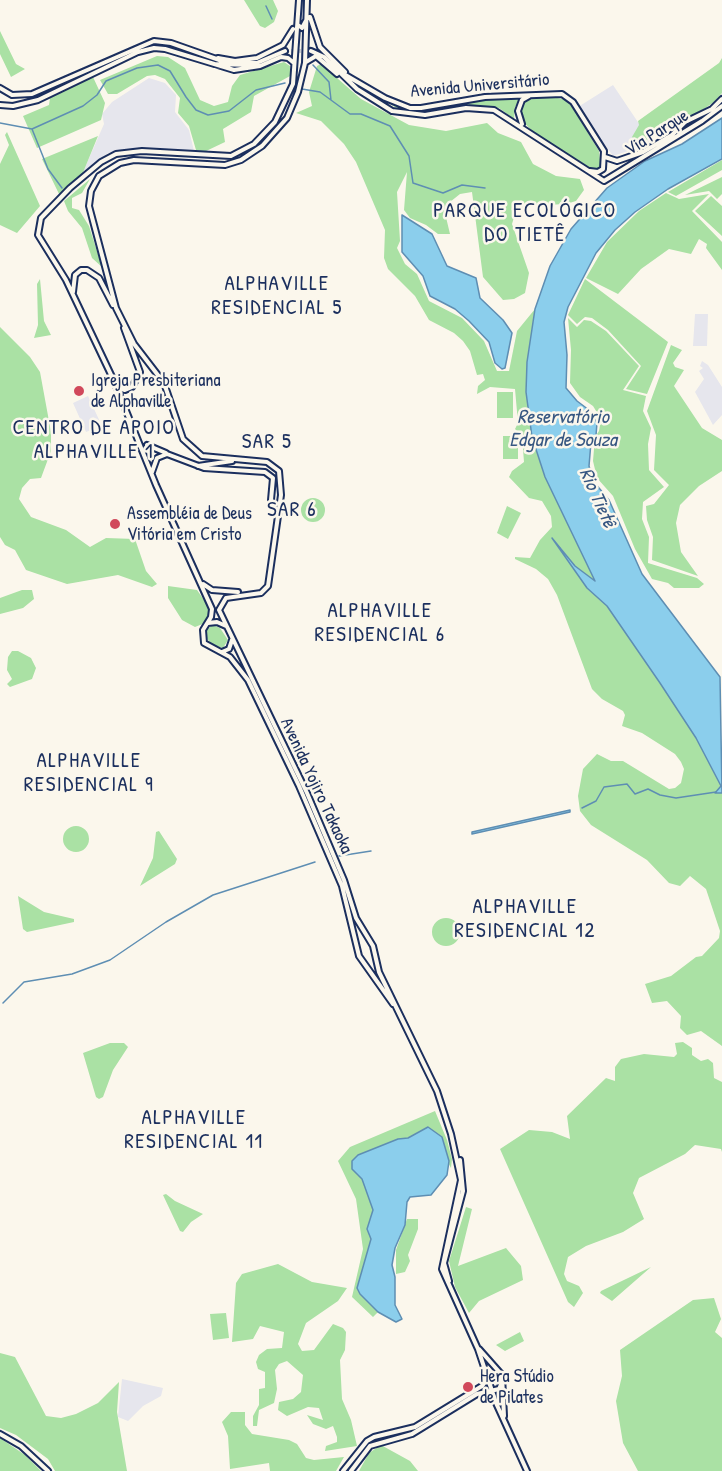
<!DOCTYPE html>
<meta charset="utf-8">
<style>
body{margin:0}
canvas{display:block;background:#fbf7ec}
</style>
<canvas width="722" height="1471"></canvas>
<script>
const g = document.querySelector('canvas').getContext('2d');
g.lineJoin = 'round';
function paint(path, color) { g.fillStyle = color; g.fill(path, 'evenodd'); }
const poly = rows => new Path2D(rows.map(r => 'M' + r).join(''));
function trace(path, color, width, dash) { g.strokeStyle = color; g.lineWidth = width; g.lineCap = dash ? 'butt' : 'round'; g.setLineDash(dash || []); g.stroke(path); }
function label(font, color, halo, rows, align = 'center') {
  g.font = font + ' "Patrick Hand",sans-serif'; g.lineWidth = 5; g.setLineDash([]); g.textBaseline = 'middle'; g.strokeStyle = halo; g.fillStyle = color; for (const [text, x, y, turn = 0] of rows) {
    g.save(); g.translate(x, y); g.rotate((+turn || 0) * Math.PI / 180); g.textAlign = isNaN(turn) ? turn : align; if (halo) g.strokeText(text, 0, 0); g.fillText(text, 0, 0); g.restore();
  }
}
const built = poly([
 [149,78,165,83,176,95,175,112,189,130,194,151,120,151,108,153,83,172,104,124,102,114,112,102],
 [613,85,652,143,613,156,578,107],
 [695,314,708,314,707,346,693,346],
 [702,361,708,365,722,387,722,415,713,425,695,392,704,379,699,371,703,368,700,366],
 [88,396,102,426,86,432,73,403],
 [122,1379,163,1388,161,1396,143,1406,128,1421,118,1417]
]);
const green = poly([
 [244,0,273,0,278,11,274,22,265,28,260,26],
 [0,31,16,64,25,69,11,77,0,54],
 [157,56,168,57,185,68,200,100,214,106,228,102,232,86,240,75,284,62,290,66,290,76,254,96,251,112,223,129,225,142,204,152,196,150,189,126,178,113,180,98,165,79,155,75,147,76,117,94,108,94,100,80],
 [722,58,722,93,714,102,698,113,661,129,650,139,637,142,632,137,639,125,638,121,719,63],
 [321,64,361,99,409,125,446,131,487,123,498,133,521,142,533,164,556,176,580,179,584,190,576,201,566,204,525,206,515,214,512,224,529,273,525,293,514,299,503,300,483,277,472,192,460,194,450,202,445,213,450,234,438,234,426,225,410,218,404,210,407,172,397,192,400,241,397,248,405,264,417,274,429,301,462,318,484,341,497,371,509,371,517,331,535,309,527,362,526,392,596,582,575,566,561,548,559,549,568,558,587,588,607,606,660,683,696,738,721,786,716,793,722,793,722,1046,701,1031,687,1035,680,1028,681,1016,667,1001,652,1003,645,984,671,976,696,957,702,956,719,938,720,931,706,889,690,876,680,886,669,883,647,860,591,825,580,811,578,796,583,769,597,754,611,761,623,761,669,789,675,788,681,783,684,769,681,762,675,754,642,733,622,726,625,715,623,711,602,699,592,689,557,595,548,579,536,569,515,559,515,557,530,558,540,540,552,527,551,516,542,501,529,498,509,477,512,471,524,462,522,436,515,429,518,423,515,389,490,387,477,394,478,386,485,380,483,374,477,375,470,351,463,341,454,333,429,320,415,296,388,269,384,258,385,230,356,162,344,144,321,121,296,113,312,106,309,92,317,66],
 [93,77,105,103,101,120,37,148,23,116,49,105,50,98],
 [363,87,402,108,415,110,491,98,521,98,515,107,514,119,499,108,486,106,423,113,401,111],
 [552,97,567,100,577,115,599,151,601,167,594,170,587,168,531,130,520,118,522,104,531,99],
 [7,132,40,206,17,233,0,225,0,164,9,145,5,135],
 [98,136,82,175,60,196,42,159],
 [722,160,722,170,676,196,668,192],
 [722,177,722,194,717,199,709,191,685,195],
 [90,179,82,193,72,198,72,208,79,210,89,226,102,267,92,258,82,228,68,211,64,201],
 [666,193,679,199,709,194,692,211,722,242,722,270,706,248,707,244,699,239,691,254,669,249,641,269,618,294,586,278,607,242,639,211],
 [711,196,722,206,722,236,695,211],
 [40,279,44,321,51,335,34,338,38,325,37,284],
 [585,279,668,342,647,394,626,389,641,366,608,330,592,318,585,317,577,324,568,315],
 [568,318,577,327,584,320,591,321,606,331,639,366,623,390,646,396,643,411,651,428,648,444,649,470,664,487,643,502,642,519,649,537,648,563,697,578,704,584,699,588,674,588,668,583,652,579,635,549,613,496,597,478,593,461,595,437,599,431,601,419,593,406,580,397,570,383,571,350],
 [0,327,30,357,40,372,51,432,51,451,41,478,30,479,22,488,19,499,31,517,66,530,90,547,106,538,135,539,146,571,157,584,152,587,118,575,67,584,26,570,15,550,5,545,0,537],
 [671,345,682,350,673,363,675,367,684,370,674,386,702,428,722,440,722,471,699,486,680,505,676,523,681,552,698,576,652,560,653,537,647,520,646,506,654,504,669,485,654,470,656,435,647,411],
 [497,392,513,392,513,418,497,418],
 [503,436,518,436,518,459,503,459],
 '301 510a12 12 0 1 1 24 0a12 12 0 1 1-24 0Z',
 [507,506,521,513,508,539,497,533],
 [168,586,197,590,211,610,210,617,205,623,195,627,182,620,168,598],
 [22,590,32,590,34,599,23,608,0,614,0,598],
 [213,625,220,628,228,640,223,648,212,645,206,637,207,629],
 [12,651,18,651,31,658,36,668,32,679,10,687,7,684,12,679,7,670,8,657],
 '63 839a13 13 0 1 1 26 0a13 13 0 1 1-26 0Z',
 [159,831,177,859,175,864,140,886,153,858,156,832],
 [18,896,44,912,74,919,74,922,27,932,23,929],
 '432 932a14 14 0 1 1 28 0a14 14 0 1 1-28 0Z',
 [683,1042,692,1048,692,1055,701,1061,708,1059,713,1063,714,1078,722,1082,722,1152,721,1149,695,1145,685,1154,639,1178,633,1193,644,1219,623,1232,586,1246,568,1257,564,1274,567,1281,579,1286,583,1293,574,1307,568,1302,500,1149,529,1130,552,1132,570,1139,567,1116,606,1078,615,1081,615,1067,621,1059,644,1054,674,1057,677,1054,675,1043],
 [110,1043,124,1043,128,1047,113,1070,103,1097,99,1099,96,1097,83,1053],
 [435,1111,447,1140,452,1159,451,1168,428,1127,408,1138,398,1139,358,1155,352,1169,362,1179,373,1210,367,1229,371,1239,357,1288,360,1294,378,1312,373,1317,352,1297,363,1249,356,1199,338,1161,350,1147],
 [166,1194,175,1201,203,1214,191,1222,183,1232,180,1231,163,1195],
 [466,1207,472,1209,458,1266,506,1248,521,1266,523,1280,479,1301,469,1313,455,1287,449,1261],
 [407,1219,418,1219,418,1229,408,1255,410,1261,405,1272,396,1274,396,1250],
 [278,1264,312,1282,347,1288,338,1301,306,1323,298,1344,302,1351,314,1350,333,1324,343,1328,346,1332,345,1350,340,1360,342,1399,351,1420,357,1446,325,1451,326,1446,337,1442,337,1437,333,1426,326,1429,313,1424,307,1415,323,1420,319,1408,308,1407,287,1416,278,1410,279,1402,293,1399,301,1392,303,1375,287,1361,279,1364,275,1370,277,1389,274,1403,259,1410,257,1426,253,1426,253,1416,259,1405,259,1389,265,1388,265,1372,258,1369,256,1362,259,1355,267,1349,282,1348,284,1332,260,1326,253,1339,232,1342,236,1283,242,1274],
 [651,1267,612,1301,600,1293,601,1291],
 [714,1298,721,1319,715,1332,722,1338,722,1471,638,1471,623,1443,616,1401,622,1376,620,1350,693,1300],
 [226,1313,229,1338,213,1340,210,1314],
 [520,1332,524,1341,505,1351,496,1345],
 [0,1353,15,1357,46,1416,61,1418,76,1414,98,1403,119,1382,117,1412,127,1471,55,1471,48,1459,16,1435,0,1428],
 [231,1412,245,1412,245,1425,252,1434,289,1440,297,1444,306,1458,314,1460,344,1457,336,1471,270,1471,269,1463,230,1469,228,1436,222,1422],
 [0,1438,25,1455,41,1471,0,1471],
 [381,1445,410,1461,418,1471,359,1471,369,1453]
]);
const water = poly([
 [722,118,722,159,668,189,635,212,615,230,596,253,568,307,564,322,567,355,566,388,577,401,589,410,597,423,596,435,591,442,589,466,594,482,609,500,642,574,720,677,722,793,715,793,721,786,696,738,660,683,607,606,587,588,552,538,575,566,595,581,545,477,532,437,526,392,527,362,535,309,550,266,571,229,607,188,645,161,682,144,722,118],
 [402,215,432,234,447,266,476,278,480,298,503,320,512,333,505,368,502,369,495,363,489,342,469,321,455,309,430,296,423,276,402,252,402,215],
 [570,810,570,812,472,834,472,832,570,810],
 [428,1127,442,1137,449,1161,447,1175,431,1195,410,1197,407,1202,405,1225,395,1248,392,1265,395,1277,395,1305,402,1319,396,1322,378,1312,360,1294,357,1288,371,1239,367,1229,373,1210,362,1179,352,1169,352,1161,358,1155,398,1139,408,1138,428,1127]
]);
const stream = poly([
 [266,6,272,19],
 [313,65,329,82,331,100],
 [302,89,320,92,350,114,361,114,390,126,409,156,413,183,443,193,462,185,485,188],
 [0,123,32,129,83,106,97,95,106,81,137,68,158,65,170,71,186,97,196,110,208,115,229,111,256,90,285,83],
 [32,129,48,169,62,188],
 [582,808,596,801,604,787,627,784,635,794,648,789,660,795,676,798,716,792],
 [339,856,371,851],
 [3,1003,24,982,72,974,110,960,166,922,213,895,315,862]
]);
const secondaryTunnel = poly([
 [285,51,311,51]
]);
const secondary = poly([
 [299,0,293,84,275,122,254,144,231,156,142,151,116,154,101,162,70,188,41,218,38,235,66,280,114,381,156,485,212,609,211,617,203,630,204,643,230,657,248,680,299,786,342,886,359,956,393,1004],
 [307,0,305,63,298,92,287,118,262,146,241,160,225,165,134,160,120,163,99,176,91,191,89,206,116,308,134,344,164,383,183,439,202,456,267,462,279,471,281,495,268,586,261,593,226,598,219,610,307,793,344,880,356,918,373,946,379,972,437,1091,451,1134,461,1180,442,1269,478,1349,496,1403,527,1471],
 [310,17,320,47,345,72],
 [298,25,302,28,308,17],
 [311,51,324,57,357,89,392,111,425,115,466,108,494,110,604,181,702,121,722,106],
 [218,58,235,61,257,58,283,45,293,29],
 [306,62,316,56,337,74],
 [214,64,252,65,285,51],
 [342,73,385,98,410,108,421,108,485,97,562,94,573,102,604,151,603,169,598,172,590,171],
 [0,88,12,95,32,94,154,41,171,43,225,62,256,63],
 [0,105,13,106,38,100,138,52,154,48,165,49,234,70,260,66,281,57,288,58,294,63],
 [522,124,518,111,522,100,529,96],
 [605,157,617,161,643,152,672,135,685,122,712,109,722,99],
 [73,292,75,275,81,270,87,270,99,278,113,305],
 [118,388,125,390,132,387,140,372,124,328],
 [147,445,166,453],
 [198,466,232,461],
 [152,472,157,458,167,454,204,468,265,472,273,478,271,500,276,512],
 [203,584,212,590,238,592],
 [208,623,217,622,226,626],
 [222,652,229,649,232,640],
 [449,1281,444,1263,463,1191,460,1160],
 [479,1349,502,1375,504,1416],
 [0,1434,21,1446,48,1471],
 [343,1471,367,1441,374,1437,415,1427,482,1386,488,1378],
 [351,1471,370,1446,412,1434,477,1394,499,1389,503,1380]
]);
const markers = [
 [79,391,6,"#d1495b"],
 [115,524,6,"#d1495b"],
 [468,1387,6,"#d1495b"]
];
const streetNames = [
 ["Avenida Universitário",480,86,-5],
 ["Via Parque",657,133,-32],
 ["Avenida Yojiro Takaoka",316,786,65]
];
const poiNames = [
 ["Igreja Presbiteriana",91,381],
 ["de Alphaville",91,402],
 ["Assembléia de Deus",127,514],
 ["Vitória em Cristo",127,535],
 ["Hera Stúdio",480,1377],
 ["de Pilates",480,1398]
];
const waterNames = [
 ["Reservatório",563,418],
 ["Edgar de Souza",563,441],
 ["Rio Tietê",597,498,66]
];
const quarterNames = [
 ["PARQUE ECOLÓGICO",525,211],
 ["DO TIETÊ",525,235],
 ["ALPHAVILLE",277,284],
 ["RESIDENCIAL 5",277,308],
 ["CENTRO DE APOIO",94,428],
 ["ALPHAVILLE 1",94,452],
 ["SAR 5",267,442],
 ["SAR 6",292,510],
 ["ALPHAVILLE",380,611],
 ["RESIDENCIAL 6",380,635],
 ["ALPHAVILLE",89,761],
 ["RESIDENCIAL 9",89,785],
 ["ALPHAVILLE",525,907],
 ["RESIDENCIAL 12",525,931],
 ["ALPHAVILLE",194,1118],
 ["RESIDENCIAL 11",194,1142]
];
paint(built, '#e6e6ed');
paint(green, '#aae1a4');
paint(water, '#8bceec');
trace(water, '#5e8eb3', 1.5);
trace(stream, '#5e8eb3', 1.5);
trace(secondaryTunnel, '#cecfd0', 4, [4, 2]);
trace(secondary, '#1b2f5e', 8);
trace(secondary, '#fbf7ec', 4);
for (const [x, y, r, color] of markers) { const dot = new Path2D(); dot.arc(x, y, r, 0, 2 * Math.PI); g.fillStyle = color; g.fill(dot); trace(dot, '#fbf7ec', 2); }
label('18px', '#1b2f5e', '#fbf7ec', streetNames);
label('18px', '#1b2f5e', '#fbf7ec', poiNames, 'left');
label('italic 20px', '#375782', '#fbf7ec', waterNames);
g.letterSpacing = '1.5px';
label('21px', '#1b2f5e', '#fbf7ec', quarterNames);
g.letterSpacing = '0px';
</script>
